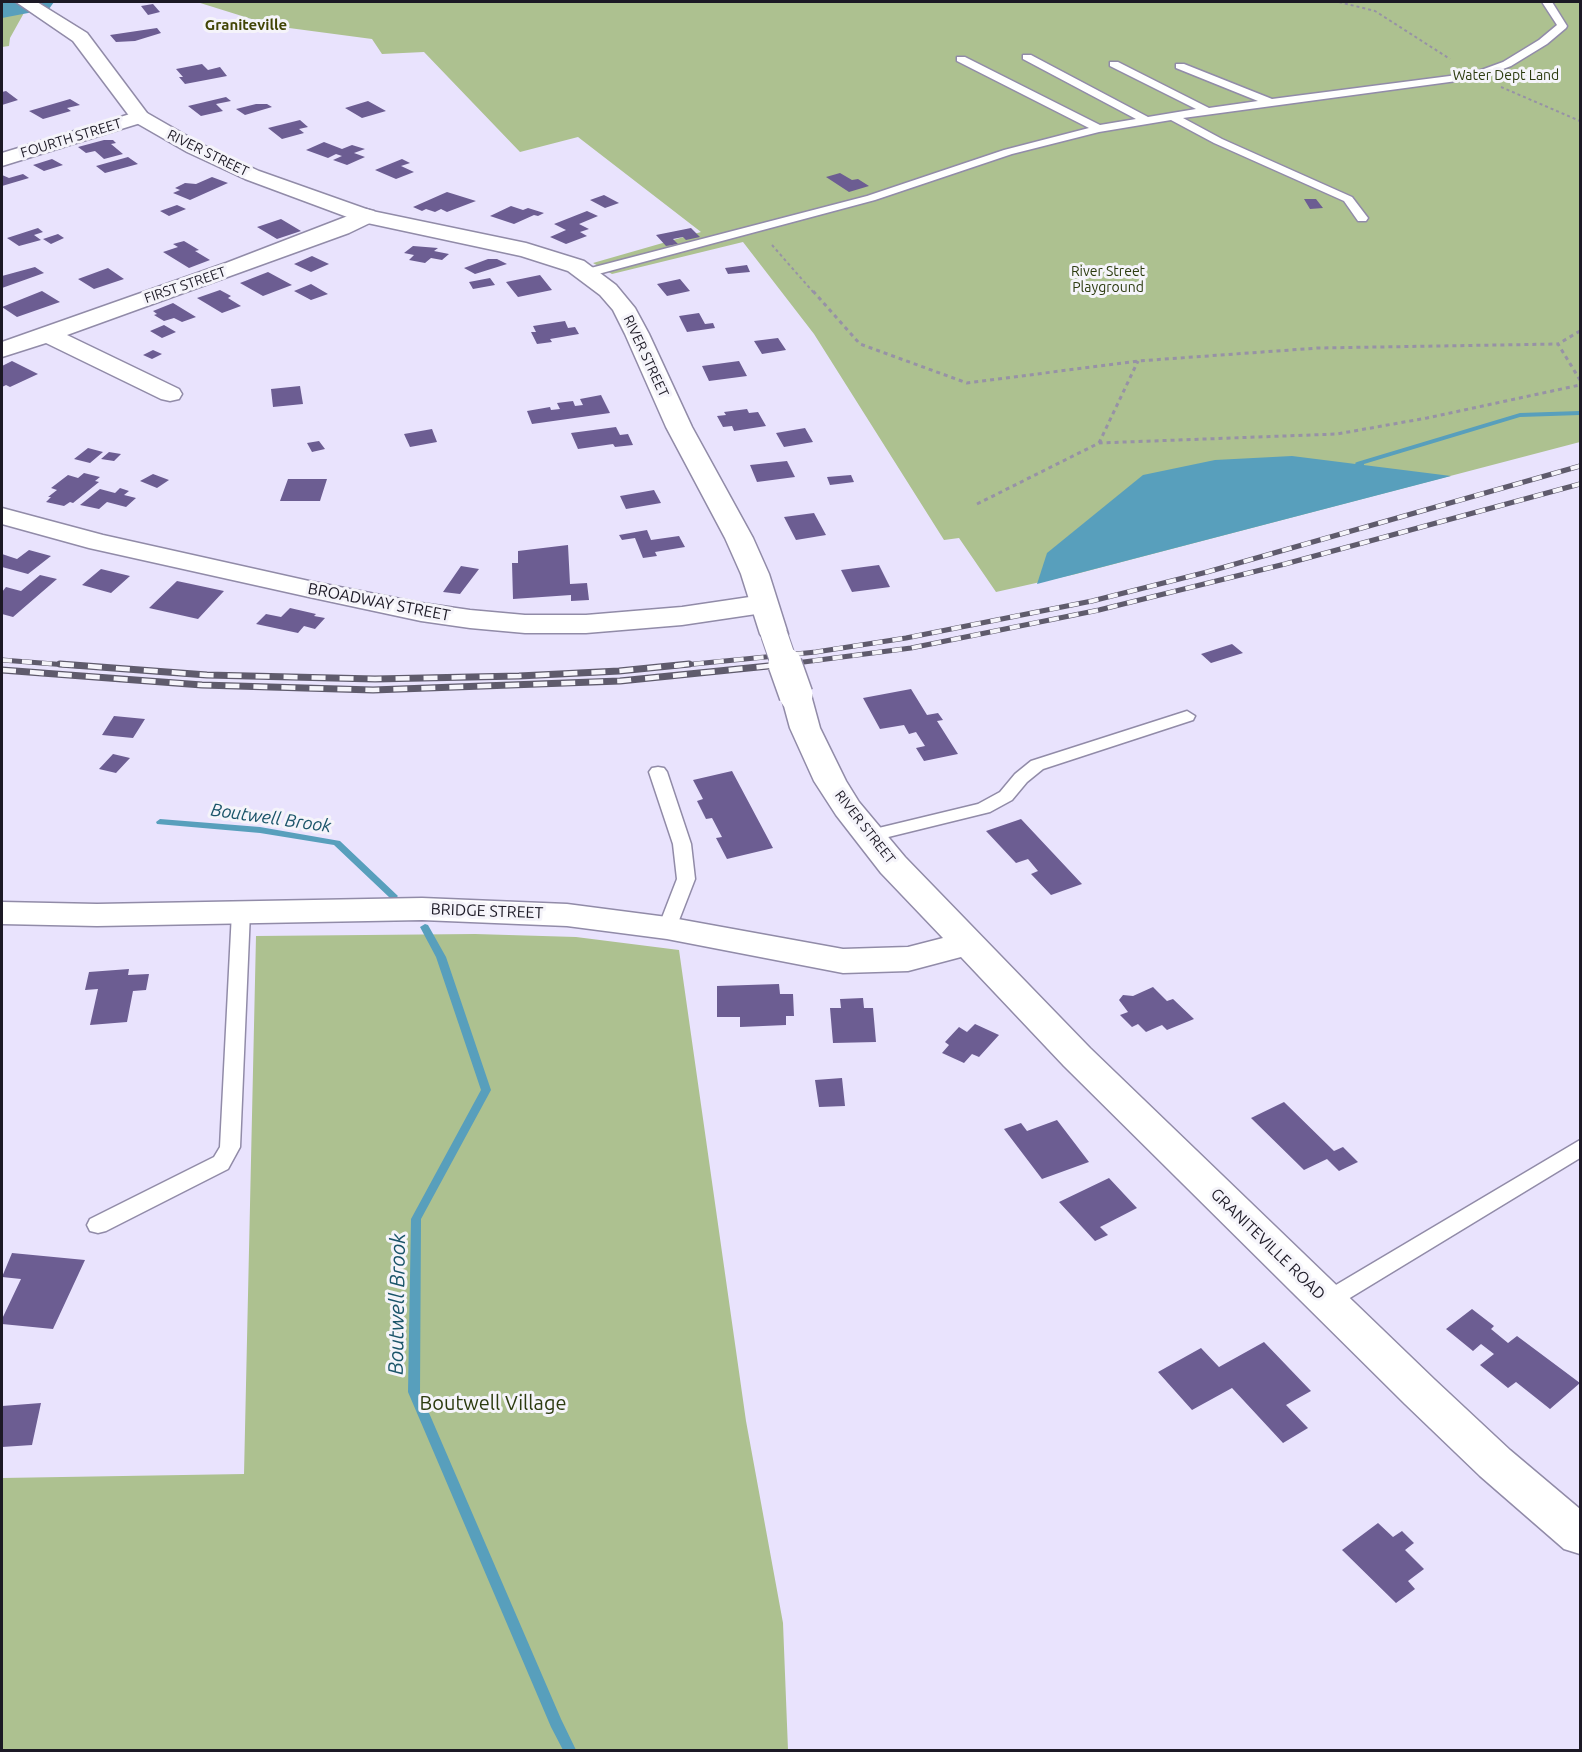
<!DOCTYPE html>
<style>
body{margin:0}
#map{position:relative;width:1582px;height:1752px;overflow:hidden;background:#e9e3fd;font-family:Ubuntu,sans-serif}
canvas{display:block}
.frame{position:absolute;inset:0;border:3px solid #1c1925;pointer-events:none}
</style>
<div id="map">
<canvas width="1582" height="1752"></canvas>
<div class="frame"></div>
</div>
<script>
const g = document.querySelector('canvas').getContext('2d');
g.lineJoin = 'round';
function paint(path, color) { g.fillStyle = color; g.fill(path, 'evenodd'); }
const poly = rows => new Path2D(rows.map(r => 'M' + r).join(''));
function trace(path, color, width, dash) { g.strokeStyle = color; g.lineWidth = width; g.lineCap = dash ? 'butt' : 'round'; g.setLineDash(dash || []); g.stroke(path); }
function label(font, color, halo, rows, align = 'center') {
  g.font = font + ' Ubuntu,sans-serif'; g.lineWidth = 6; g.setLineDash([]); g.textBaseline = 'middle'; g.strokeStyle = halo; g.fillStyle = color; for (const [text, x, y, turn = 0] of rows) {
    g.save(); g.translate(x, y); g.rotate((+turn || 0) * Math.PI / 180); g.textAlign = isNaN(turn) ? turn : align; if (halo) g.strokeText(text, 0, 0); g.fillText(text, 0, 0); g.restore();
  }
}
const green = poly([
 [197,2,1580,2,1580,442,1076,574,996,592,959,538,944,540,814,334,743,242,612,274,593,263,701,232,578,137,520,152,424,52,382,54,372,39,274,26],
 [25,11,10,38,9,46,2,47,2,13],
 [475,934,576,937,679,950,746,1421,783,1623,788,1750,2,1750,2,1478,244,1474,256,936]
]);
const water = poly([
 [1292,456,1451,476,1037,584,1047,553,1143,475,1215,460]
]);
const stream = poly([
 [1580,411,1580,415,1520,417,1364,464,1364,467,1358,467,1355,463,1357,462,1520,413,1580,411],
 [160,819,260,827,340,841,398,896,396,898,390,898,334,845,260,833,157,824,156,822,160,819],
 [425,924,428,925,446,957,491,1090,421,1219,420,1392,561,1719,576,1750,563,1750,551,1727,408,1392,411,1219,481,1090,436,957,420,927,425,924]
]);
const river = poly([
 [2,2,54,2,49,9,2,18,2,2]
]);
const building = poly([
 [153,4,160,12,148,15,141,6],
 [157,28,161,33,135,41,116,42,110,35],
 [202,64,208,70,220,67,227,76,185,84,179,77,183,77,176,69],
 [6,91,18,100,2,105,2,92],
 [226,97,231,101,216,104,223,111,201,116,188,106],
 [70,99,80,105,67,108,71,111,43,119,29,111],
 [368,101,386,111,362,118,345,108],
 [256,104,267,104,272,107,245,115,236,109],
 [300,120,308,127,299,129,304,133,282,139,268,128],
 [104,140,113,140,116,143,111,144,123,154,104,159,95,151,86,153,78,147],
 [324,142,342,149,352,145,365,149,354,153,365,157,347,165,333,160,342,156,336,154,328,158,306,150],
 [128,157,138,164,105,173,96,166],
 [52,159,63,165,44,171,33,165],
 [402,159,410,163,401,166,414,172,396,179,375,170],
 [840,173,852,180,858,179,869,186,849,192,826,177],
 [23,174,29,178,2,186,2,175,9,178],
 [212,177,228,183,190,200,173,193,180,190,175,188,185,183,196,184],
 [447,192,476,201,447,212,441,209,435,212,426,209,422,211,413,207],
 [604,195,619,203,605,208,590,200],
 [1304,199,1316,199,1323,208,1310,209],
 [177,205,186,209,169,216,160,211],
 [511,206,523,210,528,208,544,213,538,216,534,215,514,224,490,216],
 [587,211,598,216,579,224,589,229,580,232,587,236,566,244,550,237,566,230,554,224],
 [281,219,301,231,277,239,257,227],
 [38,228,43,232,34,235,41,240,19,246,7,238],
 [691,228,700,237,686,240,683,237,673,239,678,244,666,246,656,235],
 [58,234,64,238,51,244,43,239],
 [184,241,199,250,195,251,210,260,189,268,163,252,178,247,173,244],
 [413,246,438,248,434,251,449,254,442,260,431,258,425,263,409,260,414,255,404,253],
 [312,256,329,264,311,272,294,264],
 [488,259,497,259,507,264,475,274,464,268],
 [747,265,750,272,728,274,725,268],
 [35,267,44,273,2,288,2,276],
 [108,268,124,279,94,289,78,279],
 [268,272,292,285,263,296,240,283],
 [540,275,552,290,518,297,506,282],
 [490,278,495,285,473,289,469,282],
 [680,279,690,291,667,296,657,284],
 [311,284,328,294,311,300,294,291],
 [220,290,231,296,228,298,241,306,222,313,197,298],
 [42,291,60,302,17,317,2,307],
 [173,303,196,317,182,322,174,318,164,321,154,315,157,314,153,311],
 [699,313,705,324,713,323,715,328,687,332,679,316],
 [565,321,568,328,575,327,579,334,550,339,552,342,537,344,531,332,536,332,533,326],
 [164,325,176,332,162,338,150,331],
 [778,338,786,350,762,354,754,341],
 [153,350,162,354,152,359,143,355],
 [12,361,38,374,10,387,6,385,2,387,2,366],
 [739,361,747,376,709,381,702,366],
 [300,386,303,404,273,407,271,389],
 [601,395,610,413,532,424,527,411,550,407,551,410,560,409,557,403,573,401,575,406,583,405,580,399],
 [747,409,749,413,758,412,766,426,734,431,732,426,723,427,717,416,726,415,724,412],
 [616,427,620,435,628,434,633,445,615,447,613,444,578,449,571,433],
 [805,428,813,442,784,447,776,433],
 [432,429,437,442,410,447,404,434],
 [319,441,325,449,312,452,307,443],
 [88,448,103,452,90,463,74,459],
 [109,452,121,454,114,461,101,459],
 [787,461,795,477,757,482,750,465],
 [84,473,100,477,95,481,99,482,73,503,70,502,64,506,46,502,51,497,48,497,57,490,51,488,68,475,78,478],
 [153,474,169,480,157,488,140,481],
 [851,475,854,482,830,485,827,477],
 [288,479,327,479,320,501,280,501],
 [120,488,129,491,124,495,136,498,126,507,107,502,99,509,80,505,100,489,115,493],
 [654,490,661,503,626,509,620,496],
 [814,513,826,535,796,540,784,517],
 [647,530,651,540,679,536,685,547,655,552,657,556,643,558,635,538,622,540,619,535],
 [568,545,570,584,587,583,589,600,571,601,571,595,513,599,512,563,518,563,518,551],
 [29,550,51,556,28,574,2,567,2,554,17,559],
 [879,565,890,587,852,592,841,570],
 [461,566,479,569,460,594,443,592],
 [101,569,130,576,111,593,82,585],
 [40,575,57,579,13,617,2,614,2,592,6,587,21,591],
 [177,581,224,591,198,619,149,608],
 [290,608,316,614,314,616,325,618,315,629,304,626,298,633,256,624,266,614,281,617],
 [1232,644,1243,653,1211,663,1201,654],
 [911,689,927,715,938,713,943,720,937,721,958,754,924,761,916,748,925,746,916,732,909,734,904,725,880,729,863,698],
 [114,716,145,719,133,738,102,735],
 [113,754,130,758,116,773,99,769],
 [732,771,773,848,727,859,716,838,722,837,712,818,706,819,697,801,703,799,693,780],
 [1021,819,1082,884,1051,895,1031,874,1038,871,1028,859,1016,863,986,831],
 [129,969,128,975,149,974,146,990,133,991,127,1022,90,1025,98,989,85,990,89,972],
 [779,984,780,994,793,994,794,1016,786,1016,786,1025,740,1027,740,1017,717,1017,717,986],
 [1153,987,1167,1001,1173,999,1194,1019,1167,1030,1162,1025,1146,1032,1138,1024,1132,1027,1120,1015,1128,1012,1119,1000,1123,995,1133,996],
 [863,998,864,1008,873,1008,876,1042,833,1043,830,1008,841,1008,840,999],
 [975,1024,999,1035,979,1057,972,1054,964,1063,942,1053,949,1045,945,1042,959,1027,967,1032],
 [842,1078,845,1106,819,1107,815,1080],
 [1284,1102,1334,1151,1343,1147,1358,1162,1339,1171,1327,1159,1304,1170,1251,1118],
 [1057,1120,1089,1162,1042,1179,1004,1129,1021,1123,1027,1131],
 [1109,1178,1137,1208,1100,1227,1108,1235,1095,1241,1059,1202],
 [12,1253,85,1260,53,1329,2,1324,2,1319,21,1279,2,1277],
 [1472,1309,1494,1326,1491,1329,1508,1343,1517,1336,1580,1383,1550,1409,1516,1382,1508,1388,1480,1365,1494,1354,1481,1344,1473,1351,1446,1329],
 [1264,1342,1311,1391,1286,1405,1308,1428,1283,1443,1232,1388,1192,1410,1158,1372,1201,1348,1219,1367],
 [41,1403,32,1445,2,1447,2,1406],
 [1378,1523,1393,1537,1402,1531,1414,1543,1405,1550,1424,1569,1408,1581,1415,1589,1396,1603,1342,1550]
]);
const pathFar1 = poly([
 [1339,2,1375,11,1450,59],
 [1501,87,1580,121],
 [772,245,814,293]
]);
const path = poly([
 [813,291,860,344,967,383,1138,361,1318,348,1558,344],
 [1580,331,1558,344,1580,380],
 [1099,443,1138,361],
 [977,504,1099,443,1337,434,1427,418,1580,385]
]);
const lane = poly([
 [1542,2,1552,2,1567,26,1566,28,1547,44,1511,66,1479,78,1183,118,1222,139,1352,197,1368,218,1366,221,1358,221,1344,201,1214,143,1171,120,1099,132,1012,154,875,200,587,277,581,273,583,270,867,196,1004,150,1089,128,957,61,957,57,965,57,1100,125,1136,119,1023,59,1023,55,1031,55,1148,117,1196,109,1110,66,1110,62,1118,62,1209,108,1258,101,1176,68,1176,64,1184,64,1272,99,1473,73,1503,62,1539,40,1557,25,1542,2],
 [1187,711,1195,716,1193,720,1043,769,1027,782,1012,800,990,812,868,842,862,840,859,836,862,832,978,804,1000,792,1015,774,1031,761,1187,711],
 [658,767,664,768,667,772,691,844,695,879,676,928,674,932,667,934,660,932,658,928,677,879,673,844,649,772,652,768,658,767],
 [241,906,247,908,250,912,240,1147,228,1169,106,1231,98,1233,90,1231,87,1225,90,1219,214,1157,220,1147,232,912,235,908,241,906],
 [1580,1140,1580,1158,1335,1307,1327,1310,1319,1307,1316,1301,1319,1295,1580,1140]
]);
const street = poly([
 [140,111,147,113,150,117,147,121,2,166,2,153,140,111],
 [366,209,374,211,377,216,374,221,349,233,67,335,179,389,182,394,179,399,170,401,161,399,46,343,2,357,2,342,226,263,366,209],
 [2,508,103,535,309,581,421,603,470,610,525,615,586,615,682,607,763,595,773,598,777,604,773,610,763,613,682,625,586,633,525,633,470,628,421,621,309,597,89,548,2,524,2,508]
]);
const secondary = poly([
 [16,2,37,2,87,33,147,113,201,144,259,171,372,211,526,243,584,261,616,285,635,308,649,334,692,427,753,538,769,574,788,634,784,640,774,643,764,640,760,634,741,574,725,538,666,427,625,334,613,310,600,295,568,271,521,256,358,221,245,179,187,152,133,121,73,41,16,2],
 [796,686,807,689,811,695,820,728,846,781,859,802,905,857,1090,1048,1435,1380,1510,1450,1580,1509,1580,1554,1564,1549,1480,1476,1405,1404,1064,1066,961,957,908,971,843,973,667,939,567,926,422,920,97,926,2,924,2,902,97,904,422,898,567,904,667,917,843,949,908,947,943,938,881,873,836,815,814,781,790,728,781,695,785,689,796,686]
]);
const railFar1 = poly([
 [2,660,80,666],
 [674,666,816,652,906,638,1092,601,1207,572,1580,466],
 [773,666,911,648,1099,610,1285,564,1580,484]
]);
const rail = poly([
 [60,664,207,675,375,679,519,676,619,671,689,664],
 [2,670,202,685,373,690,620,681,788,664]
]);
const secondaryBridgeFar1 = poly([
 [774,634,785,666]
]);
const secondaryBridge = poly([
 [785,664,796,695]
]);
const farParknames = [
 ["Water Dept Land",1506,75],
 ["River Street",1108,271],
 ["Playground",1108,287]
];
const farStreetnames = [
 ["FOURTH STREET",71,138,-17],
 ["RIVER STREET",208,153,26],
 ["FIRST STREET",185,285,-19],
 ["RIVER STREET",646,356,65],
 ["RIVER STREET",865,827,52]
];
const farNeighbourhoodnames = [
 ["Graniteville",246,25]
];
const streetNames = [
 ["BROADWAY STREET",379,602,11],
 ["BRIDGE STREET",487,911,2],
 ["GRANITEVILLE ROAD",1268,1244,44]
];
const waterNames = [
 ["Boutwell Brook",271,818,8]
];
const nearParknames = [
 ["Boutwell Village",493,1403]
];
const nearWaternames = [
 ["Boutwell Brook",397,1304,-89]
];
paint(green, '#adc190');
paint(water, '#589fbc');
paint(stream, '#589fbc');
paint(river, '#589fbc');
paint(building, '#6c5d92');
trace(lane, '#918ba8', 3);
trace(street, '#918ba8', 3);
trace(secondary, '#918ba8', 3);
trace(pathFar1, '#9792a6', 2, [3, 3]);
trace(path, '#9792a6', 3, [4, 4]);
paint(lane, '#fff');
paint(street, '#fff');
paint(secondary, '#fff');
trace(railFar1, '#5f5b6c', 5);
trace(rail, '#5f5b6c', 7);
trace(railFar1, '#f5f4fa', 4, [10]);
trace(rail, '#f5f4fa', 4.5, [14]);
trace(secondaryBridgeFar1, '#918ba8', 28, []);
trace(secondaryBridge, '#918ba8', 36, []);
trace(secondaryBridgeFar1, '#fff', 26);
trace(secondaryBridge, '#fff', 33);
label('14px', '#2c3b0f', '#f5f4fa', farParknames);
label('14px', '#1c1925', '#f5f4fa', farStreetnames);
label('bold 15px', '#414404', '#f5f4fa', farNeighbourhoodnames);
label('16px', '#1c1925', '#f5f4fa', streetNames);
label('italic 18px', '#1a5469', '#f5f4fa', waterNames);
label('20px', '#2c3b0f', '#f5f4fa', nearParknames);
label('italic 21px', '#1a5469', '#f5f4fa', nearWaternames);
</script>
